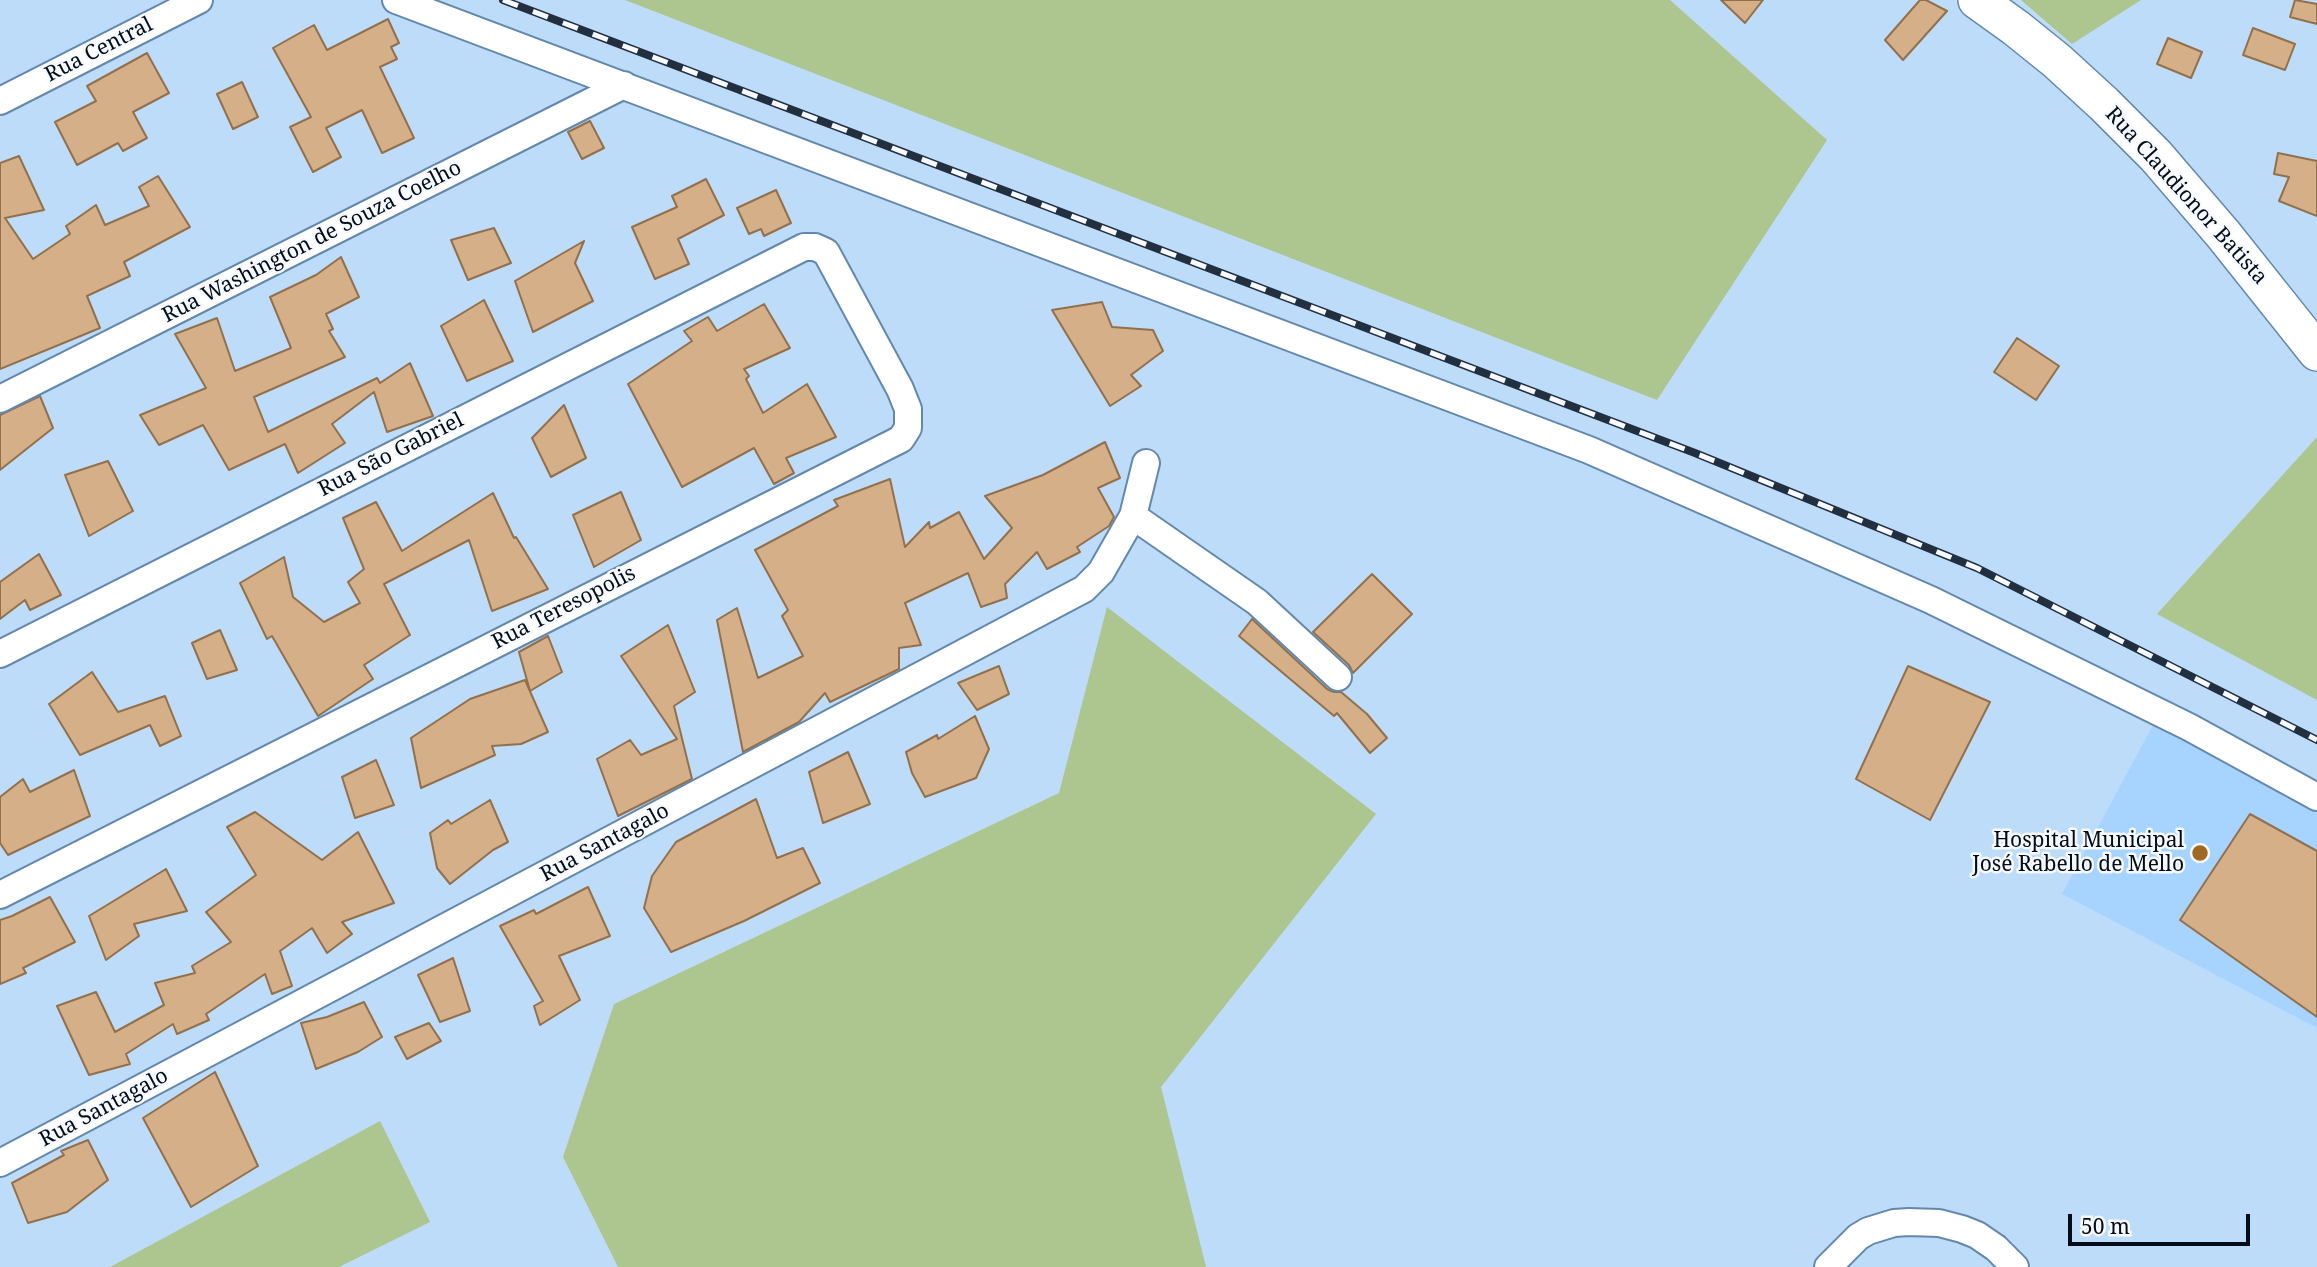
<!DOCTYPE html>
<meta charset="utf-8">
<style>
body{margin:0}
#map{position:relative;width:2317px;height:1267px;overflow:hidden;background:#bddcfa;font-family:"Noto Serif",serif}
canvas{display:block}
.scale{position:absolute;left:2068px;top:1214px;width:182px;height:32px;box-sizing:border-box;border:4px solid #020c19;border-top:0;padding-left:9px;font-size:21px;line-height:24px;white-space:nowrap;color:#020c19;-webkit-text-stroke:5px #f6f9fd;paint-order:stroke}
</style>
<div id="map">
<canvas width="2317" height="1267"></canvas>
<div class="scale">50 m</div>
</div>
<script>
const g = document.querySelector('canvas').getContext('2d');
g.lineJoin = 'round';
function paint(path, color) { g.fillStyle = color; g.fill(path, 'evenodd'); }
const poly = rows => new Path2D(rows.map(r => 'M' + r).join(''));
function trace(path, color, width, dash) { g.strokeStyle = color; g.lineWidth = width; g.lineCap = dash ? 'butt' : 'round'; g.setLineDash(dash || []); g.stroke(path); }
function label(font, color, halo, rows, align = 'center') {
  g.font = font + ' "Noto Serif",serif'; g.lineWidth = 5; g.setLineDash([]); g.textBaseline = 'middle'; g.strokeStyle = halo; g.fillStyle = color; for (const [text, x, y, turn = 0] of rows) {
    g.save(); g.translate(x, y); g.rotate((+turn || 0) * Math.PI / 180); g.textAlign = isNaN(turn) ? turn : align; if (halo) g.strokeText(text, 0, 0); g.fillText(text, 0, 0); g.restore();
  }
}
const built = poly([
 [2153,725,2317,813,2317,1028,2062,894]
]);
const green = poly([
 [625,0,1670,0,1827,140,1657,400],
 [2021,0,2141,0,2072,44],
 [2317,437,2317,700,2157,614],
 [1107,607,1376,814,1161,1087,1206,1267,618,1267,563,1157,614,1004,1059,793],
 [380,1121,430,1222,339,1267,110,1267]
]);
const building = poly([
 [1721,0,1763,0,1745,23,1721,0],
 [1920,0,1926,0,1947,11,1903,60,1885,40,1920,0],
 [2295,0,2317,4,2317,24,2290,17,2295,0],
 [388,19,399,43,391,47,397,59,380,67,414,138,382,153,362,110,326,128,341,157,313,172,290,127,311,117,273,48,314,25,327,50,388,19],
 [2253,28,2295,44,2285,70,2243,55,2253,28],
 [2168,38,2202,52,2191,78,2157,64,2168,38],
 [147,53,169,93,133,112,147,138,123,151,118,143,77,165,55,122,96,101,87,86,147,53],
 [242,82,258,117,233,129,217,94,242,82],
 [590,121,604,148,582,159,568,132,590,121],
 [2278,153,2317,161,2317,216,2279,201,2289,177,2274,174,2278,153],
 [19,156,44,210,5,218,33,259,70,234,66,226,96,205,105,225,149,206,139,187,158,176,190,227,124,262,130,276,87,296,100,328,0,369,0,163,19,156],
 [706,179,724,215,678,239,689,264,655,279,632,227,677,207,672,196,706,179],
 [776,190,791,223,764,236,761,229,749,234,737,208,776,190],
 [494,228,511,263,468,280,451,240,494,228],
 [584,241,575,263,593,301,533,332,515,281,584,241],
 [341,257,359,297,326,314,333,329,329,331,345,357,254,397,268,432,377,378,380,383,410,363,433,416,387,432,374,392,332,424,345,443,298,473,285,444,229,470,203,425,159,445,140,415,206,388,175,334,217,318,235,371,291,348,270,297,316,275,341,257],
 [484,300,513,361,467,381,441,326,484,300],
 [1102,302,1112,327,1153,330,1163,351,1131,375,1141,386,1110,406,1052,310,1102,302],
 [764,304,790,348,744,369,749,376,746,379,763,413,807,384,836,437,786,458,794,473,774,484,754,448,682,487,628,384,692,341,684,331,708,317,717,331,764,304],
 [2017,338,2059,366,2036,400,1994,372,2017,338],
 [40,396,53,428,0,470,0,415,40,396],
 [564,405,586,458,551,477,532,438,564,405],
 [1105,442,1120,478,1098,488,1114,517,1109,526,1077,547,1080,552,1047,569,1037,552,1005,584,1007,598,981,607,968,573,905,603,921,645,899,648,899,669,830,702,825,693,799,722,743,752,717,620,737,608,758,678,803,656,782,616,788,610,755,550,838,506,834,500,890,479,905,547,929,522,930,528,959,512,984,559,1012,528,985,496,1043,475,1105,442],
 [108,461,133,511,89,536,65,475,108,461],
 [621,492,641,540,594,567,573,515,621,492],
 [493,493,514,538,516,537,548,589,492,611,469,540,384,584,410,635,364,665,373,679,318,716,272,636,267,639,240,583,284,557,293,597,324,622,360,603,348,582,364,569,343,518,376,502,402,551,493,493],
 [39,554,61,595,30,610,25,600,0,619,0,582,39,554],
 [1372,574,1412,614,1353,673,1349,665,1313,632,1372,574],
 [1252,619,1327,689,1334,692,1341,692,1367,714,1387,738,1370,753,1337,713,1334,716,1239,636,1252,619],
 [668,625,695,692,674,706,692,779,618,816,597,759,630,740,641,755,677,739,621,656,668,625],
 [220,630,237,670,207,679,192,643,220,630],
 [548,636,562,672,530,691,519,652,548,636],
 [999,666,1009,694,977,710,958,683,999,666],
 [1908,666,1990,702,1930,820,1856,779,1908,666],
 [92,672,118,712,165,696,181,736,160,746,150,725,80,755,49,704,92,672],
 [525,680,548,732,521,744,492,746,495,755,421,788,411,738,470,699,525,680],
 [975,716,989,749,976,778,925,797,912,773,906,752,937,735,938,739,975,716],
 [848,752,870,804,823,823,809,772,848,752],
 [376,760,394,805,355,818,342,777,376,760],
 [74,770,90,816,8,855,0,843,0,797,23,779,30,792,74,770],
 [756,799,777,858,803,848,820,883,744,921,671,952,644,908,652,876,676,842,756,799],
 [490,800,508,842,493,850,450,884,437,868,430,833,448,820,451,824,490,800],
 [255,812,322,860,358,832,394,903,342,922,352,934,327,953,312,928,280,951,292,986,272,994,265,974,206,1014,209,1020,177,1034,173,1024,126,1054,130,1064,89,1075,57,1006,96,992,115,1032,164,1005,155,983,195,973,192,966,231,942,206,912,256,875,227,827,255,812],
 [2250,814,2317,851,2317,1017,2180,920,2250,814],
 [166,869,187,911,134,924,139,936,106,960,89,916,166,869],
 [588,887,610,936,559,956,580,1000,540,1025,534,1006,543,1001,500,926,534,910,536,914,588,887],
 [50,897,75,942,23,968,26,973,0,984,0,920,12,916,50,897],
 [453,958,470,1011,440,1022,418,975,453,958],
 [364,1002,382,1037,358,1052,316,1069,301,1023,327,1017,364,1002],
 [429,1023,441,1041,407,1059,395,1037,429,1023],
 [215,1072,258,1166,191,1207,143,1118,215,1072],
 [88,1140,108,1180,67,1212,28,1223,12,1183,64,1155,61,1151,88,1140]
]);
const minor = poly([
 [396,0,1589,450,1931,600,2189,727,2317,797],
 [0,101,199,0],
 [0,399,624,85],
 [1133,516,1257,602,1338,677],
 [0,654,804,247,815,247,826,252,900,389,908,409,908,428,901,439,0,895],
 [0,1163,1084,589,1101,572,1133,516,1146,463],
 [1828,1267,1858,1237,1868,1231,1894,1223,1909,1222,1939,1223,1962,1229,1977,1235,1996,1248,2015,1267]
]);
const secondary = poly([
 [1977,0,2016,28,2057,61,2104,104,2156,156,2223,234,2317,352]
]);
const rail = poly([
 [503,0,1695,453,1977,568,2317,740]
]);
const markers = [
 [2200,853,9,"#9f6823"]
];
const streetNames = [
 ["Rua Central",99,50,-27],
 ["Rua Claudionor Batista",2186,196,48],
 ["Rua Washington de Souza Coelho",312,242,-27],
 ["Rua São Gabriel",391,455,-27],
 ["Rua Teresopolis",564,608,-27],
 ["Rua Santagalo",605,843,-28],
 ["Rua Santagalo",104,1108,-28]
];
const poiNames = [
 ["Hospital Municipal",2184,841],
 ["José Rabello de Mello",2184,865]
];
paint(built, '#a6d4ff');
paint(green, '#adc58e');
paint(building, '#d4af88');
trace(building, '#93704c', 2);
trace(minor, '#6388ab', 30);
trace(secondary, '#6388ab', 40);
trace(minor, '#fff', 26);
trace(secondary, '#fff', 37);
trace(rail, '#212f3f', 8);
trace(rail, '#f6f9fd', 5, [16]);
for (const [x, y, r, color] of markers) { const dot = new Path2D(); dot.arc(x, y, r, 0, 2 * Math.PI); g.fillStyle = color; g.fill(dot); trace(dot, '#f6f9fd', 2.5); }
label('21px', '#020c19', '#f6f9fd', streetNames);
label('21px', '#020c19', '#f6f9fd', poiNames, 'right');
</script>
